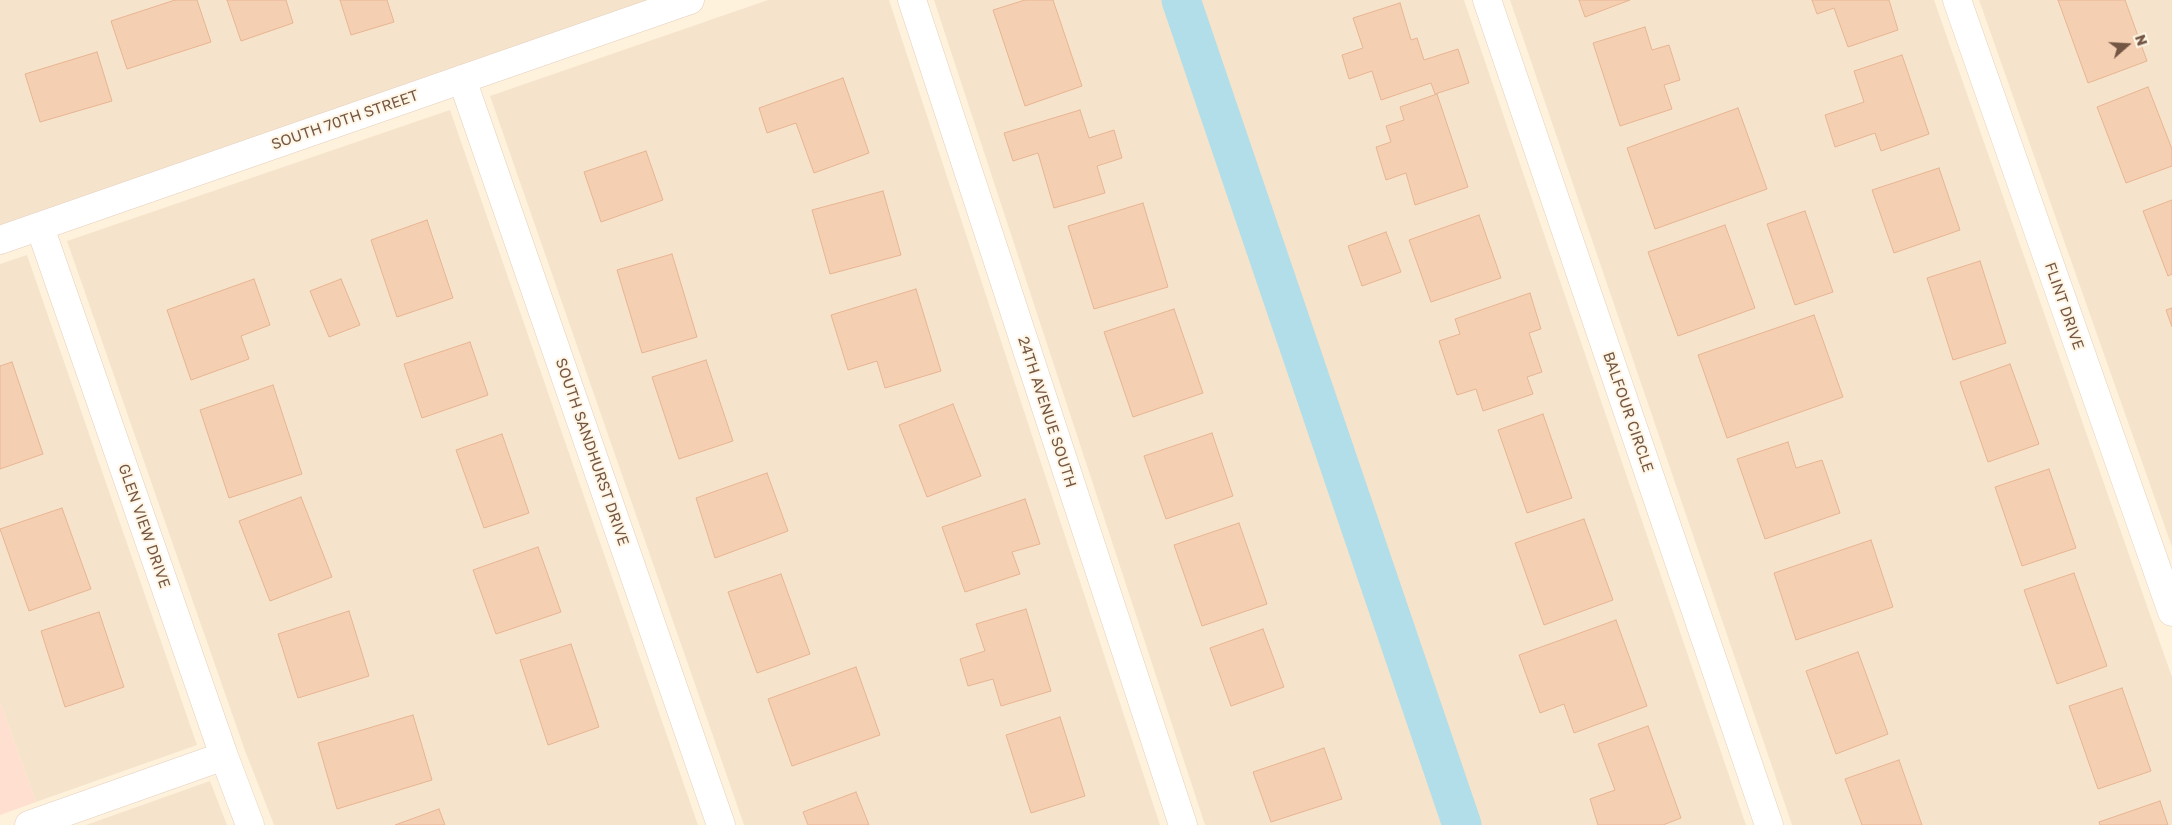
<!DOCTYPE html>
<style>
body{margin:0}
#map{position:relative;width:2172px;height:825px;overflow:hidden;background:#fef2dd;font-family:"Golos Text",sans-serif}
canvas{display:block}
.north{position:absolute;left:2102px;top:20px;width:50px;height:50px;-webkit-text-stroke:4px #fff5e4;paint-order:stroke;rotate:71deg;font-size:14px;font-weight:700;line-height:20px;text-align:center;color:#745644}
.north::after{content:'';display:block;margin:auto;width:18px;height:22px;background:#745644;clip-path:polygon(50% 0,100% 100%,50% 72%,0 100%)}
</style>
<div id="map">
<canvas width="2172" height="825"></canvas>
<div class="north">N</div>
</div>
<script>
const g = document.querySelector('canvas').getContext('2d');
g.lineJoin = 'round';
function paint(path, color) { g.fillStyle = color; g.fill(path, 'evenodd'); }
const poly = rows => new Path2D(rows.map(r => 'M' + r).join(''));
function trace(path, color, width, dash) { g.strokeStyle = color; g.lineWidth = width; g.lineCap = dash ? 'butt' : 'round'; g.setLineDash(dash || []); g.stroke(path); }
function label(font, color, halo, rows, align = 'center') {
  g.font = font + ' "Golos Text",sans-serif'; g.lineWidth = 4; g.setLineDash([]); g.textBaseline = 'middle'; g.strokeStyle = halo; g.fillStyle = color; for (const [text, x, y, turn = 0] of rows) {
    g.save(); g.translate(x, y); g.rotate((+turn || 0) * Math.PI / 180); g.textAlign = isNaN(turn) ? turn : align; if (halo) g.strokeText(text, 0, 0); g.fillText(text, 0, 0); g.restore();
  }
}
const residential = poly([
 [0,0,690,0,0,240],
 [768,0,889,0,1160,825,744,825,490,96],
 [934,0,1464,0,1746,825,1205,825],
 [1510,0,1934,0,2172,677,2172,825,1792,825],
 [1979,0,2172,0,2172,547],
 [450,110,698,825,274,825,244,748,67,241],
 [27,255,197,745,36,802,0,702,0,264],
 [210,781,227,825,86,825]
]);
const commercial = poly([
 [0,702,36,802,0,815]
]);
const canal = poly([
 [1181,0,1462,825]
]);
const building = poly([
 [175,0,197,0,211,42,127,69,111,21,175,0],
 [227,0,286,0,293,23,241,41,227,0],
 [340,0,387,0,394,22,351,35,340,0],
 [1025,0,1053,0,1082,86,1025,106,993,10,1025,0],
 [1579,0,1630,0,1585,17,1579,0],
 [1812,0,1889,0,1898,30,1848,47,1834,8,1817,14,1812,0],
 [2058,0,2125,0,2147,61,2088,83,2058,0],
 [1400,3,1411,40,1417,38,1424,60,1458,49,1469,83,1435,94,1431,83,1381,100,1372,71,1349,79,1342,55,1363,48,1353,18,1400,3],
 [1645,27,1652,50,1669,45,1680,80,1664,85,1672,109,1620,126,1593,43,1645,27],
 [97,52,112,101,40,122,25,74,97,52],
 [1902,55,1929,134,1881,151,1875,133,1835,147,1825,115,1864,102,1854,71,1902,55],
 [843,78,869,153,814,173,796,123,767,133,759,108,843,78],
 [2148,87,2172,149,2172,166,2126,183,2097,107,2148,87],
 [1437,94,1468,187,1415,205,1406,173,1386,180,1376,147,1391,142,1386,126,1404,120,1400,107,1437,94],
 [1738,108,1767,189,1655,229,1627,148,1738,108],
 [1080,110,1089,138,1114,130,1122,158,1097,166,1105,193,1054,208,1038,153,1013,161,1004,133,1080,110],
 [646,151,663,200,601,222,584,172,646,151],
 [1939,168,1960,230,1894,253,1872,190,1939,168],
 [883,191,901,255,830,274,812,210,883,191],
 [2172,200,2172,274,2168,276,2143,211,2172,200],
 [1143,203,1168,287,1094,309,1068,226,1143,203],
 [1805,211,1833,292,1795,305,1767,224,1805,211],
 [1479,215,1501,278,1431,302,1409,240,1479,215],
 [427,220,453,298,397,317,371,240,427,220],
 [1725,225,1755,308,1678,336,1648,252,1725,225],
 [1386,232,1401,272,1362,286,1348,246,1386,232],
 [672,254,697,337,642,353,617,270,672,254],
 [1980,261,2006,343,1953,360,1927,278,1980,261],
 [254,279,270,325,241,336,249,359,191,380,167,310,254,279],
 [341,279,360,325,329,337,310,291,341,279],
 [916,289,941,371,885,388,877,361,848,370,831,315,916,289],
 [1530,293,1541,329,1529,333,1542,372,1527,377,1533,394,1483,411,1476,389,1457,395,1439,341,1460,334,1455,319,1530,293],
 [2172,308,2172,327,2166,310,2172,308],
 [1174,309,1203,393,1133,417,1104,332,1174,309],
 [1814,315,1843,397,1727,438,1698,355,1814,315],
 [470,342,488,395,422,418,404,364,470,342],
 [706,360,733,441,679,459,652,377,706,360],
 [12,362,43,454,0,469,0,366,12,362],
 [2010,364,2039,444,1988,462,1960,382,2010,364],
 [273,385,302,474,229,498,200,410,273,385],
 [953,404,981,476,927,497,899,425,953,404],
 [1543,414,1572,498,1527,513,1498,430,1543,414],
 [1212,433,1233,496,1166,519,1144,456,1212,433],
 [502,434,529,513,484,528,456,450,502,434],
 [1788,442,1796,468,1822,460,1840,513,1765,539,1737,459,1788,442],
 [2049,469,2076,548,2022,566,1995,487,2049,469],
 [767,473,788,531,715,558,696,498,767,473],
 [301,497,332,577,270,601,239,521,301,497],
 [1025,499,1040,544,1012,552,1020,574,965,592,942,527,1025,499],
 [62,508,91,589,29,611,0,529,62,508],
 [1584,519,1613,600,1544,625,1515,543,1584,519],
 [1239,523,1267,604,1202,626,1174,545,1239,523],
 [1871,540,1893,607,1796,640,1774,573,1871,540],
 [538,547,561,612,496,634,473,570,538,547],
 [2074,573,2107,666,2057,684,2024,590,2074,573],
 [781,574,810,654,757,673,728,592,781,574],
 [1026,609,1051,691,1001,706,993,679,968,686,960,659,985,651,976,624,1026,609],
 [349,611,369,676,298,698,278,634,349,611],
 [99,612,124,687,65,707,41,631,99,612],
 [1616,620,1647,706,1574,733,1564,704,1540,713,1519,655,1616,620],
 [1263,629,1284,687,1231,706,1210,648,1263,629],
 [571,644,599,727,548,745,520,660,571,644],
 [1858,652,1888,734,1836,754,1806,671,1858,652],
 [856,667,880,735,792,766,768,699,856,667],
 [2122,688,2151,771,2098,789,2069,706,2122,688],
 [413,715,432,780,337,809,318,743,413,715],
 [1060,717,1085,796,1031,813,1006,735,1060,717],
 [1648,726,1681,818,1663,825,1598,825,1590,799,1615,790,1598,744,1648,726],
 [1324,748,1342,799,1271,822,1253,772,1324,748],
 [1899,760,1922,825,1862,825,1845,779,1899,760],
 [856,792,869,825,808,825,803,812,856,792],
 [2160,801,2168,825,2100,825,2099,822,2160,801],
 [439,809,445,825,395,825,439,809]
]);
const minor = poly([
 [912,0,1183,825],
 [1487,0,1769,825],
 [1957,0,2172,612],
 [462,79,721,825],
 [40,227,224,756,250,825],
 [0,240,690,0],
 [29,825,224,756]
]);
const streetNames = [
 ["SOUTH 70TH STREET",345,120,-19],
 ["FLINT DRIVE",2064,306,71],
 ["24TH AVENUE SOUTH",1047,412,72],
 ["BALFOUR CIRCLE",1628,412,71],
 ["SOUTH SANDHURST DRIVE",592,452,71],
 ["GLEN VIEW DRIVE",144,526,71]
];
paint(residential, '#f6e3cb');
paint(commercial, '#ffdfcf');
trace(canal, '#b1dee8', 39);
paint(building, '#f5cfb2');
trace(building, '#e8b592', 1);
trace(minor, '#e4cfbc', 29);
trace(minor, '#fff', 28);
label('15px', '#745644', '#fff5e4', streetNames);
</script>
